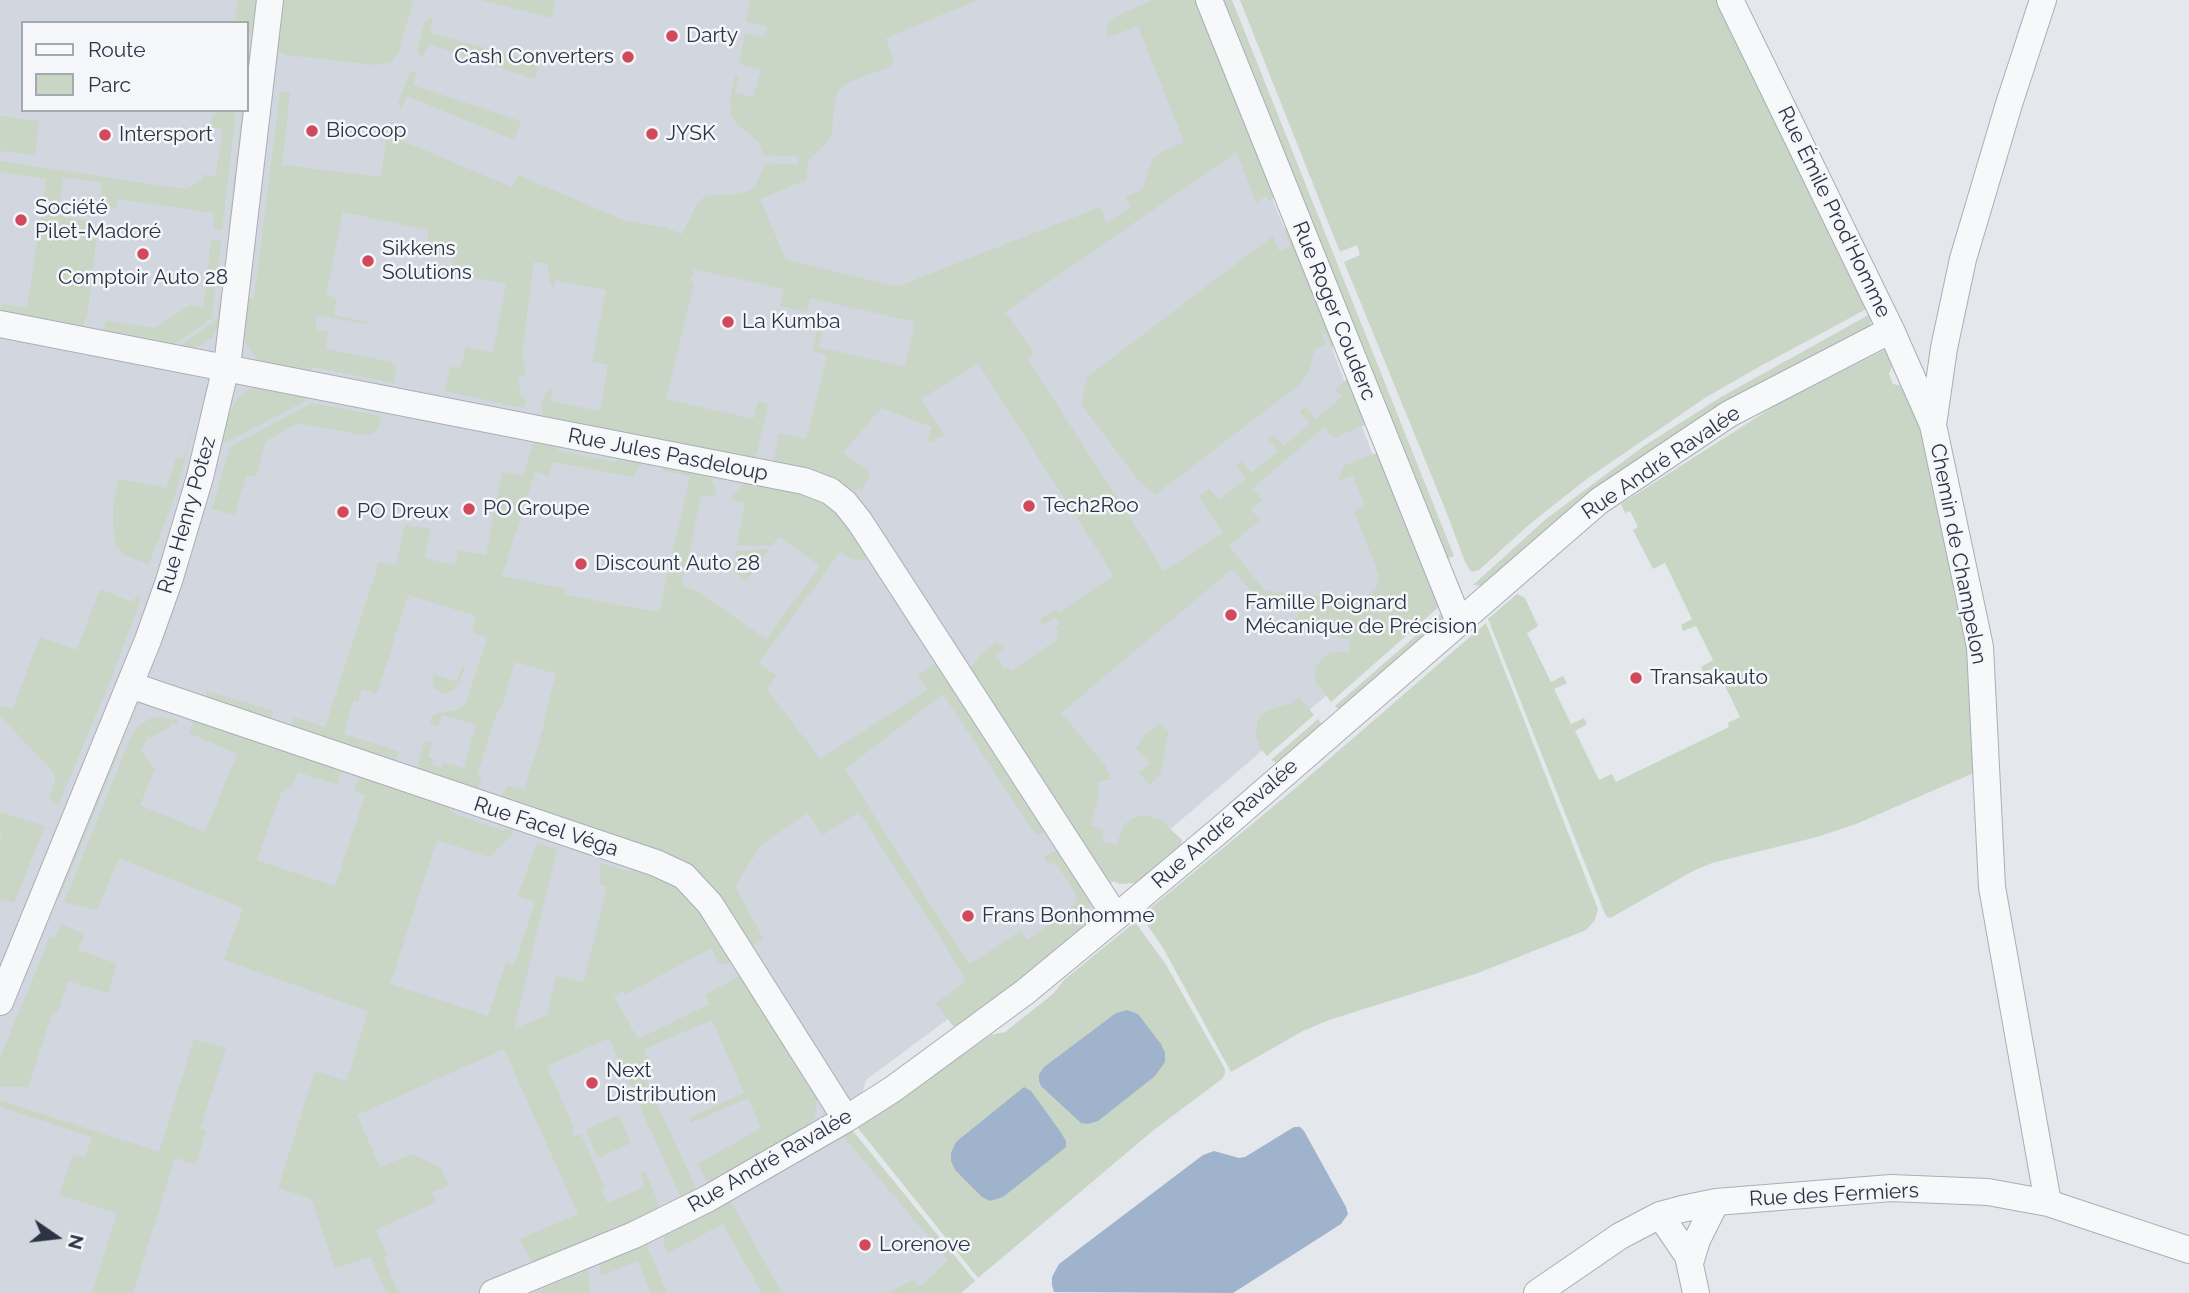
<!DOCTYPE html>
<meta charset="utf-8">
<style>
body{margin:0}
#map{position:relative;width:2189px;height:1293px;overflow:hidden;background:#e4e7ec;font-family:Raleway,sans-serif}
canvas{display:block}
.legend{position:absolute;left:21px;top:21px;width:228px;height:91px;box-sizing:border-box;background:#f4f6f9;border:2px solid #a4a8b1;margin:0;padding:9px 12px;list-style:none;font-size:21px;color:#2b3445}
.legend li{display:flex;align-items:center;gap:14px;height:35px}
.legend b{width:35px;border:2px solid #a4a8b1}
.north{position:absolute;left:21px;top:1202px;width:70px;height:70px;-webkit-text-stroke:5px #f4f6f9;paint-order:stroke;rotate:104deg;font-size:19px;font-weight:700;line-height:28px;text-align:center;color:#2b3445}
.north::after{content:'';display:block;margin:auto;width:24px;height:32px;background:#2b3445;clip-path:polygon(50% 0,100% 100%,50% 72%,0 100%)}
</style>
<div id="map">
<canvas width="2189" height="1293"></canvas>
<ul class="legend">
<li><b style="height:9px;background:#f7f8fa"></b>Route</li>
<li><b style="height:19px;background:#c9d6c5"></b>Parc</li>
</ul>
<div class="north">N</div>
</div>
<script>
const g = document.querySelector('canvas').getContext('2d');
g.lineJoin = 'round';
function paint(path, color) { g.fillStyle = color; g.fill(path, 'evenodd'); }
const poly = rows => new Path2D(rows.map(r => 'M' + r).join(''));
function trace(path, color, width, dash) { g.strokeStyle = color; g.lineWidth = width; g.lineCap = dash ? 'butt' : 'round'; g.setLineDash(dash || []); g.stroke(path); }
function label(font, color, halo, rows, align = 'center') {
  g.font = font + ' Raleway,sans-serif'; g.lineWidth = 5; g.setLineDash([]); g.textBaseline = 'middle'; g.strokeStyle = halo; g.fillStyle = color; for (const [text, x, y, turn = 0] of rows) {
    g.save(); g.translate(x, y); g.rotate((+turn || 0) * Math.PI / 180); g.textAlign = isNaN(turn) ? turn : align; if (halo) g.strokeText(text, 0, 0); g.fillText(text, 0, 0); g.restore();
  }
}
const built = poly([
 [0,0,1193,0,1324,328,1431,606,1118,874,1092,912,866,1080,852,1130,975,1281,961,1293,0,1293],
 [23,23,247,23,247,110,23,110]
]);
const green = poly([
 [238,0,261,0,258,24,250,35,247,53,247,23,235,23],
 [280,0,413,0,399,52,391,62,376,65,286,55,278,51,276,48],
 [481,0,555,0,552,18],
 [750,0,978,0,886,38,894,60,893,64,889,67,849,82,839,89,835,101,831,138,809,160,806,180,760,199,786,260,885,284,899,286,1100,207,1107,224,1130,207,1126,197,1141,190,1144,186,1152,160,1163,151,1184,142,1138,26,1107,38,1107,24,1116,16,1153,0,1194,0,1200,5,1274,197,1269,202,1266,196,1256,203,1237,152,1005,312,1034,353,1027,358,1164,571,1223,533,1199,497,1209,489,1219,500,1246,478,1236,466,1242,461,1252,473,1278,451,1268,439,1273,434,1284,446,1310,424,1300,412,1305,407,1316,419,1342,397,1335,389,1350,377,1369,423,1334,438,1324,427,1253,488,1262,500,1251,509,1260,520,1229,546,1265,591,1353,599,1367,597,1377,586,1379,575,1354,512,1364,504,1353,475,1338,481,1343,466,1379,452,1441,605,1331,702,1315,681,1316,667,1322,658,1332,652,1349,652,1350,639,1336,637,1335,623,1305,622,1295,620,1298,615,1295,608,1284,603,1256,597,1232,569,1061,713,1105,765,1111,779,1097,782,1099,795,1090,826,1104,830,1101,841,1116,845,1125,824,1131,819,1144,815,1161,820,1182,840,1180,851,1138,883,1120,884,1105,878,968,672,979,656,996,642,1005,647,995,656,1004,668,1007,667,1011,671,1058,639,1056,634,1059,632,1055,627,1059,623,1055,617,1043,625,1039,620,1056,609,1058,613,1114,576,978,363,921,399,944,435,932,442,927,440,932,427,881,408,843,453,868,470,869,478,862,489,849,491,773,466,779,433,806,439,827,355,812,351,817,331,822,332,818,347,905,367,915,322,810,298,807,312,780,306,784,289,694,269,690,281,694,283,666,399,753,419,758,401,768,404,758,450,753,459,546,418,542,413,542,404,545,394,553,386,550,401,600,411,608,365,592,361,606,290,555,280,554,288,549,281,548,264,534,262,522,352,526,374,518,379,521,397,525,398,526,404,523,408,444,391,450,367,461,368,466,347,493,353,506,284,451,273,453,259,427,254,428,230,410,226,343,212,326,295,337,298,334,315,367,322,367,324,316,315,316,330,328,332,326,349,391,362,396,368,394,383,312,367,310,373,263,363,256,358,246,344,244,336,247,297,254,298,280,92,290,93,282,165,381,177,387,134,391,122,398,125,393,137,512,187,518,175,623,220,667,228,682,234,696,206,703,198,713,195,730,195,749,191,757,183,765,163,798,165,799,157,763,155,759,142,737,124,731,115,730,99,735,76,739,77,735,93,753,97,761,70,739,64,745,33,764,37,767,27,746,22],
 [1220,0,1232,0,1454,556,1444,560],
 [1240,0,1717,0,1872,306,1757,368,1705,398,1588,478,1531,523,1479,570,1471,572,1465,562,1446,511,1344,262,1360,255,1357,245,1340,252],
 [430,18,433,19,430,33,539,62,535,79,428,44,423,57,419,55,417,50,425,21],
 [412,71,417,72,413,85,521,121,514,140,407,96,401,109,398,102,409,74],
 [218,110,236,110,222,230,213,229,214,213,118,199,116,208,99,205,102,183,63,177,58,215,90,222,95,226,97,232,88,311,83,326,0,310,3,304,27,308,46,179,0,172,0,161,183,189,189,188,200,181,203,175,216,176,222,129,209,127,210,121],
 [242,110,247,110,233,232,228,231],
 [0,116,39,121,35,155,0,151],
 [1283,226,1287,230,1333,344,1332,350,1326,334,1322,334,1326,344,1315,349,1308,372,1300,384,1155,495,1138,480,1081,404,1087,377,1273,236,1279,251,1291,247],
 [211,240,221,241,212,318,171,347,103,330,106,321,155,328,190,305,203,307],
 [220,295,225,296,220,323,212,338,198,347,176,349,217,319],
 [1874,312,1870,326,1843,342,1789,368,1716,411,1482,586,1473,585,1546,519,1644,446,1721,397],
 [1888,348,1894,361,1889,374,1893,384,1902,386,1921,429,1968,641,1976,772,1856,824,1817,837,1712,863,1695,870,1612,917,1608,918,1605,914,1488,619,1517,594,1525,598,1538,626,1527,633,1551,682,1563,676,1567,683,1554,689,1571,724,1584,718,1587,724,1575,731,1599,780,1612,774,1616,782,1729,727,1728,723,1740,717,1716,667,1704,673,1701,667,1713,660,1696,626,1683,631,1681,625,1692,619,1665,563,1653,569,1633,530,1638,527,1630,511,1625,513,1621,504,1776,405],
 [261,385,307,393,305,401,227,442,221,441,230,412,238,398,247,390],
 [312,403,381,416,379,426,373,434,363,435,298,423,266,441,256,477,246,475,235,515,212,509,230,447],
 [197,413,175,496,149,564,124,555,116,546,113,526,113,504,119,479,166,488,176,458,183,459],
 [534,441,555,441,559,451,615,462,624,456,645,459,633,477,553,462,549,476,535,472,502,576,566,589,565,595,659,612,690,476,662,471,664,467,710,476,716,491,715,497,701,495,689,556,692,558,689,570,685,570,682,586,695,590,766,639,820,566,779,536,772,546,737,545,745,503,731,500,733,496,745,482,802,494,821,501,842,517,867,554,864,561,851,559,840,552,759,663,776,676,767,689,820,759,927,690,918,675,935,664,1044,829,1043,834,1036,835,943,694,845,769,924,895,970,964,1020,931,1028,940,1077,903,1075,892,1055,862,1049,865,1044,857,1057,850,1087,895,1090,906,1087,924,962,1028,953,1026,936,1003,966,982,950,953,859,812,823,835,808,813,762,844,735,886,764,940,747,947,715,898,499,802,507,785,524,790,545,723,543,722,556,674,515,662,501,709,498,709,477,775,483,778,475,793,419,771,418,766,424,741,432,743,428,757,434,759,432,765,441,768,443,762,464,768,476,724,442,715,438,726,430,724,431,718,435,714,456,710,466,703,487,638,472,632,476,616,408,595,377,694,362,689,358,702,354,701,351,707,344,734,399,752,396,759,394,761,291,727,293,717,325,727,379,562,396,565,405,525,431,529,424,558,455,565,459,550,486,555,502,472,523,475],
 [765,549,769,550,746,581,734,572,736,550,744,551],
 [100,589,133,602,136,596,141,598,113,674,58,806,49,798,55,781,54,773,0,716,0,706,13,709,40,637,77,650],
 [1443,612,1440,627,1340,710,1335,706],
 [1486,623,1596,904,1598,909,1595,920,1586,930,1478,973,1329,1020,1303,1031,1231,1072,1163,948,1141,916,1298,786],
 [462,666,465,667,460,681,455,689,445,694,435,689,433,683,433,674,457,682],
 [207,691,273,711,270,718,263,722,205,698],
 [1299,697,1314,715,1267,756,1260,748,1256,736,1258,719,1266,711,1292,703],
 [195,716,343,767,338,785,298,772,292,786,281,793,257,860,335,886,365,795,354,791,360,773,445,803,451,812,503,831,509,828,514,830,512,835,489,857,437,840,390,984,488,1016,506,963,514,965,535,902,518,896,537,843,557,849,514,1029,547,1015,556,976,584,982,607,886,600,884,600,863,631,872,634,865,690,894,730,959,727,965,719,963,711,948,625,995,623,991,614,997,638,1039,709,1004,705,995,739,976,810,1083,817,1099,814,1118,806,1128,708,1184,698,1164,761,1128,748,1098,691,1123,689,1118,744,1093,712,1020,644,1049,652,1068,643,1073,695,1186,696,1192,682,1200,609,1038,547,1066,574,1128,572,1130,575,1136,581,1134,605,1188,601,1190,607,1203,645,1187,640,1173,645,1171,659,1204,656,1212,539,1265,530,1260,520,1239,578,1214,504,1049,357,1115,380,1167,412,1154,441,1168,449,1185,432,1193,436,1202,376,1230,387,1255,384,1257,397,1291,400,1291,401,1293,386,1293,371,1257,335,1268,311,1199,278,1188,315,1071,347,1081,368,1011,224,960,243,908,119,858,97,910,64,902,130,739,137,727,149,719,161,717,178,720,176,725,171,724,170,727,147,739,141,751,155,769,140,805,205,832,237,754,189,733],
 [1318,719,1325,728,1277,763,1271,760],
 [1159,723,1165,729,1169,730,1160,775,1150,785,1139,773,1150,763,1136,748,1141,743,1139,741],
 [118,746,120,750,59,899,55,894],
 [0,812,45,826,14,903,0,899,0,840,2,831,0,830],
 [1135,922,1165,963,1225,1069,1225,1074,1222,1079,1155,1129,978,1278,857,1127,991,1035,1005,1032,1053,994,1064,980],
 [61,924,84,934,78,950,117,964,108,993,68,981,58,1012,53,1011,28,1087,0,1087,0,1058,50,937,55,938],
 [194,1039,226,1048,200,1129,206,1131,196,1164,175,1158,133,1293,92,1293,117,1213,59,1195,73,1155,85,1158,92,1137,0,1107,0,1100,159,1152],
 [618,1115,631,1143,598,1158,586,1129],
 [852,1130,975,1281,961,1293,888,1293,913,1280,920,1287,948,1260,843,1136],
 [731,1202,764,1261,782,1293,762,1293,723,1224,668,1253,664,1244,664,1236],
 [646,1244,667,1293,650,1293,638,1261,601,1276,599,1264],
 [588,1270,590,1293,532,1293]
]);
const water = poly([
 [1127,1010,1138,1014,1161,1044,1165,1053,1165,1062,1155,1076,1098,1121,1088,1124,1081,1123,1041,1086,1039,1081,1039,1074,1044,1067,1116,1013],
 [1024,1087,1031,1091,1060,1131,1066,1141,1066,1147,1003,1197,990,1201,982,1197,955,1170,951,1161,951,1153,956,1142,962,1137],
 [1294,1127,1300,1127,1304,1131,1346,1207,1348,1214,1341,1224,1233,1293,1054,1292,1052,1285,1052,1277,1059,1264,1203,1155,1214,1151,1239,1158,1245,1157]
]);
const minor = poly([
 [1209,0,1459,622],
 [1730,0,1891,330,1933,425],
 [2043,0,2009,104,1963,259,1944,348,1933,425,1980,647,1992,887,2048,1203],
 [0,324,804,481,830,491,845,503,860,522,1116,917],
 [130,685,656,863,684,876,710,904,846,1119],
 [0,1002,148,640,169,581,200,477,228,358,270,0],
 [1660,1215,1688,1256,1696,1293],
 [1690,1263,1697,1240,1716,1202],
 [493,1293,634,1235,707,1199,846,1119,893,1089,1025,992,1128,907,1221,829,1599,501,1729,414,1891,330],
 [1537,1293,1620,1236,1660,1215,1682,1209,1716,1202,1891,1188,1988,1192,2048,1203,2189,1250]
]);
const markers = [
 [672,36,7,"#d1495b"],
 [628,57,7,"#d1495b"],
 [312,131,7,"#d1495b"],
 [652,134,7,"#d1495b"],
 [105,135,7,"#d1495b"],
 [21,220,7,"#d1495b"],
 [143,254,7,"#d1495b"],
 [368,261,7,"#d1495b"],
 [728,322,7,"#d1495b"],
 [1029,506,7,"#d1495b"],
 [469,509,7,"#d1495b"],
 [343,512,7,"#d1495b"],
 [581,564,7,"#d1495b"],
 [1231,615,7,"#d1495b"],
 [1636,678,7,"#d1495b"],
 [968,916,7,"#d1495b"],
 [592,1083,7,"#d1495b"],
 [865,1245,7,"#d1495b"]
];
const poiNames = [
 ["Darty",686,36],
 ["Cash Converters",614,57,"right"],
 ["Biocoop",326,131],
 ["JYSK",666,134],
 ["Intersport",119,135],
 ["Société",35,208],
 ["Pilet-Madoré",35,232],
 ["Sikkens",382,249],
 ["Solutions",382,273],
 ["Comptoir Auto 28",143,278,"center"],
 ["La Kumba",742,322],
 ["Tech2Roo",1043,506],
 ["PO Groupe",483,509],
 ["PO Dreux",357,512],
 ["Discount Auto 28",595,564],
 ["Famille Poignard",1245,603],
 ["Mécanique de Précision",1245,627],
 ["Transakauto",1650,678],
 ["Frans Bonhomme",982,916],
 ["Next",606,1071],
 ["Distribution",606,1095],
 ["Lorenove",879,1245]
];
const streetNames = [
 ["Rue Émile Prod'Homme",1834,212,64],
 ["Rue Roger Couderc",1334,311,68],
 ["Rue Jules Pasdeloup",668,455,11],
 ["Rue André Ravalée",1661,463,-34],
 ["Rue Henry Potez",187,515,-74],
 ["Chemin de Champelon",1958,554,79],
 ["Rue André Ravalée",1225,824,-41],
 ["Rue Facel Véga",546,827,18],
 ["Rue André Ravalée",770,1161,-30],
 ["Rue des Fermiers",1834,1195,-3]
];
paint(built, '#d2d6de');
paint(green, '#c9d6c5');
paint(water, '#9fb4cc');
trace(minor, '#a9aeb7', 28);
trace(minor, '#f7f8fa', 26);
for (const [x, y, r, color] of markers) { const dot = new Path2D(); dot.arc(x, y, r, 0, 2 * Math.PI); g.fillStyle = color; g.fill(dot); trace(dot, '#f4f6f9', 2.5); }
label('21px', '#2b3445', '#f4f6f9', poiNames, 'left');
label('21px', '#2b3445', '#f4f6f9', streetNames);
</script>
